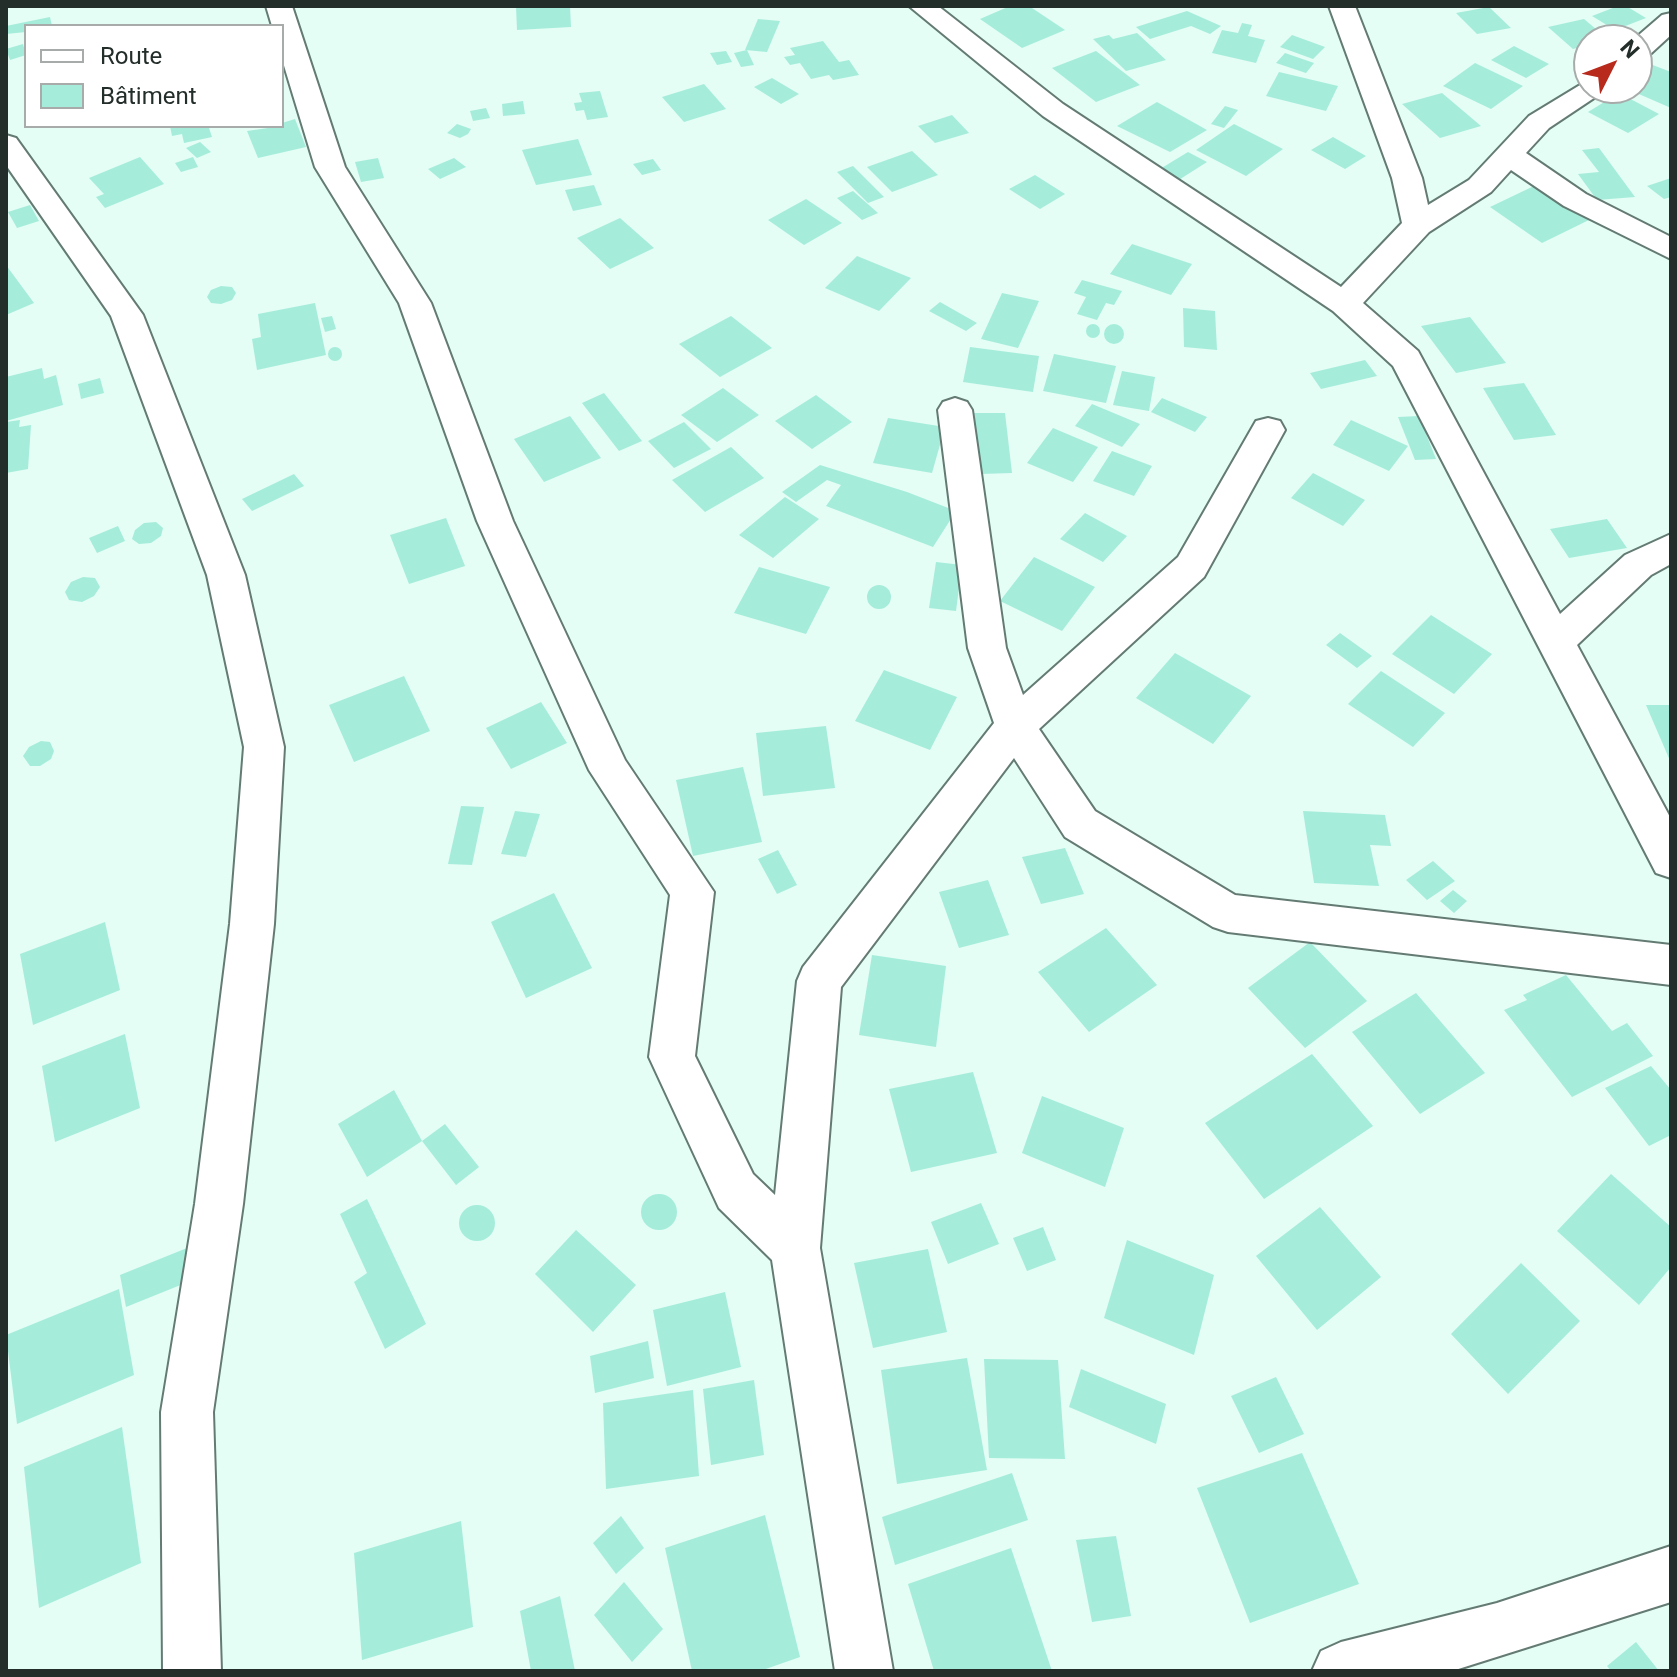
<!DOCTYPE html>
<meta charset="utf-8">
<style>
body{margin:0}
#map{position:relative;width:1677px;height:1677px;overflow:hidden;background:#e4fdf5;font-family:Roboto,sans-serif}
canvas{display:block}
.frame{position:absolute;inset:0;border:8px solid #232d2a;pointer-events:none}
.legend{position:absolute;left:24px;top:24px;width:260px;height:104px;box-sizing:border-box;background:#fff;border:2px solid #a7abaa;margin:0;padding:10px 14px;list-style:none;font-size:24px;color:#232d2a}
.legend li{display:flex;align-items:center;gap:16px;height:40px}
.legend b{width:40px;border:2px solid #a7abaa}
.north{position:absolute;left:1573px;top:24px;width:80px;height:80px;box-sizing:border-box;background:#fff;border:2px solid #a7abaa;border-radius:50%;rotate:48deg;font-size:22px;font-weight:700;line-height:32px;text-align:center;color:#232d2a}
.north::after{content:'';display:block;margin:auto;width:28px;height:36px;background:#b72a1c;clip-path:polygon(50% 0,100% 100%,50% 72%,0 100%)}
</style>
<div id="map">
<canvas width="1677" height="1677"></canvas>
<div class="frame"></div>
<ul class="legend">
<li><b style="height:10px;background:#fff"></b>Route</li>
<li><b style="height:22px;background:#a5edda"></b>Bâtiment</li>
</ul>
<div class="north">N</div>
</div>
<script>
const g = document.querySelector('canvas').getContext('2d');
g.lineJoin = 'round';
function paint(path, color) { g.fillStyle = color; g.fill(path, 'evenodd'); }
const poly = rows => new Path2D(rows.map(r => 'M' + r).join(''));
function trace(path, color, width, dash) { g.strokeStyle = color; g.lineWidth = width; g.lineCap = dash ? 'butt' : 'round'; g.setLineDash(dash || []); g.stroke(path); }
const building = poly([
 [516,6,570,6,571,27,517,30],
 [1010,6,1029,6,1065,30,1022,48,980,19],
 [1618,6,1626,6,1646,18,1615,30,1592,16],
 [1489,7,1511,28,1477,34,1456,13],
 [1187,11,1221,26,1210,34,1191,26,1150,39,1136,27],
 [50,17,52,26,26,26,26,32,6,34,6,26],
 [758,19,780,21,767,52,745,50],
 [1584,19,1609,40,1589,40,1589,45,1573,49,1548,27],
 [1242,23,1252,25,1248,36,1265,40,1256,63,1212,53,1222,30,1238,33],
 [1137,33,1166,60,1126,71,1093,39,1109,35,1113,39],
 [1292,35,1325,47,1313,59,1280,47],
 [823,41,839,62,849,60,859,75,833,80,829,75,811,79,800,63,790,65,784,57,795,55,790,48],
 [23,44,26,55,10,60,6,49],
 [1514,46,1549,64,1526,78,1491,60],
 [747,50,754,65,741,67,734,53],
 [726,51,732,62,717,65,710,53],
 [1096,51,1140,85,1096,102,1052,68],
 [1285,53,1314,63,1306,73,1276,63],
 [1475,63,1523,86,1491,109,1443,86],
 [1650,64,1671,72,1671,108,1625,88,1637,88,1637,75],
 [1279,72,1338,86,1326,111,1266,96],
 [772,78,799,94,781,104,754,87],
 [704,84,726,109,684,122,662,97],
 [600,91,608,117,587,120,584,110,576,111,574,103,582,102,579,93],
 [1442,93,1481,126,1440,138,1402,104],
 [1619,93,1659,114,1628,133,1588,112],
 [523,101,525,114,503,116,502,104],
 [1157,102,1207,130,1170,152,1117,126],
 [1225,106,1238,110,1224,128,1211,124],
 [486,108,490,118,473,121,470,111],
 [952,115,969,133,935,143,918,126],
 [295,119,306,147,258,158,247,131,282,126,282,123],
 [457,124,471,129,468,134,460,138,447,133],
 [1234,124,1283,149,1246,176,1196,150],
 [170,126,215,126,215,127,209,128,212,137,184,143,182,134,172,136],
 [1333,137,1366,156,1345,169,1311,150],
 [578,139,592,175,536,185,522,150],
 [200,142,211,152,197,158,186,148],
 [1599,148,1635,197,1597,200,1578,174,1599,172,1582,150],
 [912,151,938,175,892,192,867,167],
 [1188,152,1207,162,1174,183,1155,172],
 [140,157,164,184,105,208,96,197,104,194,89,178],
 [193,157,198,167,181,172,175,163],
 [378,158,384,178,361,182,355,162],
 [454,158,466,167,440,179,428,169],
 [653,159,661,170,642,175,633,164],
 [853,166,884,197,868,203,837,172],
 [1035,175,1065,194,1040,209,1009,189],
 [1671,178,1671,197,1664,199,1647,186],
 [594,185,602,205,573,211,565,190],
 [1536,185,1589,220,1542,243,1490,207],
 [853,191,878,213,862,220,837,198],
 [806,199,842,223,804,245,768,220],
 [30,205,39,221,17,228,8,212],
 [620,218,654,248,610,269,577,238],
 [1132,244,1192,264,1171,295,1110,274],
 [857,256,911,278,879,311,825,288],
 [6,265,34,303,6,315],
 [1082,280,1122,291,1114,305,1106,303,1097,320,1077,314,1086,297,1074,293],
 [221,286,232,287,236,293,232,300,221,304,211,303,207,297,211,290],
 [1002,293,1039,301,1018,348,981,339],
 [940,302,977,323,966,331,929,311],
 [315,303,326,355,257,370,252,339,261,337,258,314],
 [1183,308,1215,311,1217,350,1184,347],
 [332,316,336,329,325,332,321,318],
 [731,316,772,348,720,377,679,344],
 [1470,317,1506,363,1456,373,1421,326],
 '1086 331a7 7 0 1 1 14 0a7 7 0 1 1-14 0Z',
 '1104 334a10 10 0 1 1 20 0a10 10 0 1 1-20 0Z',
 '328 354a7 7 0 1 1 14 0a7 7 0 1 1-14 0Z',
 [970,347,1039,356,1033,392,963,382],
 [1054,354,1116,366,1106,403,1043,391],
 [1365,360,1377,376,1321,389,1310,373],
 [42,368,44,379,56,375,63,405,6,421,6,377],
 [1122,371,1155,377,1149,411,1113,405],
 [100,378,104,393,81,399,78,384],
 [1524,383,1556,435,1514,440,1483,388],
 [723,388,759,415,717,442,681,415],
 [604,393,642,441,619,451,582,403],
 [816,395,852,422,812,449,775,421],
 [1162,398,1207,417,1195,432,1151,412],
 [1092,404,1140,424,1122,447,1075,426],
 [974,413,1005,413,1012,473,981,474],
 [570,416,601,458,544,482,514,439],
 [1419,416,1436,459,1415,460,1398,417],
 [888,418,945,427,932,473,873,463],
 [20,420,19,427,31,425,28,469,6,473,6,422],
 [1351,420,1408,446,1389,471,1333,445],
 [684,422,711,449,674,468,648,441],
 [1053,428,1098,447,1073,482,1027,463],
 [731,447,764,478,705,512,672,480],
 [1112,451,1152,466,1134,496,1093,481],
 [820,465,907,492,956,511,933,547,826,506,841,485,827,480,796,502,782,492],
 [1313,473,1365,500,1343,526,1291,498],
 [294,474,304,486,252,511,242,499],
 [785,497,819,519,773,558,739,535],
 [1085,513,1127,536,1103,562,1060,539],
 [446,518,465,566,409,584,390,535],
 [1607,519,1627,548,1569,558,1550,529],
 [156,522,163,528,161,536,151,543,139,544,132,539,135,530,144,523],
 [118,526,125,541,97,553,89,538],
 [1034,557,1095,587,1062,631,1000,601],
 [936,562,962,565,956,611,929,608],
 [759,567,830,587,806,634,734,613],
 [83,577,95,578,100,587,94,596,82,602,69,600,65,592,71,582],
 '867 597a12 12 0 1 1 24 0a12 12 0 1 1-24 0Z',
 [1431,615,1492,654,1454,694,1392,654],
 [1340,633,1372,656,1357,668,1326,645],
 [1175,653,1251,696,1213,744,1136,698],
 [884,670,957,697,930,750,855,721],
 [1381,671,1445,713,1413,747,1348,704],
 [404,676,430,731,354,762,329,705],
 [541,702,567,743,511,769,486,728],
 [1646,705,1671,705,1671,763],
 [826,726,835,788,763,796,756,733],
 [41,741,50,742,54,751,51,759,40,766,30,766,23,756,29,747],
 [743,767,762,842,693,856,676,780],
 [461,806,484,807,472,865,448,864],
 [515,811,540,814,526,857,501,854],
 [1303,811,1385,815,1391,846,1370,845,1379,886,1314,883],
 [1065,848,1084,894,1041,904,1022,857],
 [778,850,797,885,777,894,758,859],
 [1433,861,1455,881,1427,900,1406,880],
 [988,880,1009,935,959,948,939,892],
 [1453,890,1467,901,1454,913,1440,901],
 [554,893,592,968,526,998,491,922],
 [105,922,120,990,33,1025,20,954],
 [1106,928,1157,985,1089,1032,1038,972],
 [1310,942,1367,1001,1305,1048,1248,988],
 [872,955,946,966,936,1047,859,1035],
 [1566,975,1612,1031,1627,1023,1653,1056,1572,1097,1504,1010,1527,1000,1523,995],
 [1416,993,1485,1073,1420,1114,1352,1032],
 [125,1034,140,1108,55,1142,42,1066],
 [1312,1054,1373,1126,1264,1199,1205,1123],
 [1651,1066,1671,1090,1671,1135,1649,1146,1605,1088],
 [973,1072,997,1153,911,1172,889,1089],
 [394,1090,422,1141,445,1124,479,1167,456,1185,422,1141,367,1177,338,1124],
 [1042,1096,1124,1128,1105,1187,1022,1153],
 [1611,1174,1671,1227,1671,1267,1639,1305,1557,1231],
 '641 1212a18 18 0 1 1 36 0a18 18 0 1 1-36 0Z',
 [367,1199,426,1324,385,1349,354,1282,367,1273,340,1214],
 [981,1203,999,1244,948,1264,931,1222],
 '459 1223a18 18 0 1 1 36 0a18 18 0 1 1-36 0Z',
 [1320,1207,1381,1277,1317,1330,1256,1256],
 [1043,1227,1056,1260,1027,1271,1013,1238],
 [576,1230,636,1285,593,1332,535,1274],
 [1127,1240,1214,1275,1194,1355,1104,1318],
 [192,1246,188,1282,126,1307,120,1275],
 [928,1249,947,1332,873,1348,854,1263],
 [1521,1263,1580,1321,1508,1394,1451,1334],
 [119,1289,134,1375,17,1424,6,1335],
 [725,1292,741,1367,667,1386,653,1310],
 [648,1341,654,1378,595,1393,590,1356],
 [967,1358,987,1470,897,1484,881,1370],
 [984,1359,1058,1360,1065,1459,989,1458],
 [1081,1369,1166,1404,1156,1444,1069,1407],
 [1276,1377,1304,1434,1259,1453,1231,1396],
 [754,1380,764,1455,711,1465,703,1389],
 [693,1390,699,1476,606,1489,603,1403],
 [122,1427,141,1563,39,1608,24,1467],
 [1302,1453,1359,1584,1250,1623,1197,1488],
 [1012,1473,1028,1520,895,1565,882,1517],
 [765,1515,800,1657,760,1671,692,1671,665,1548],
 [621,1516,644,1548,616,1574,593,1543],
 [461,1521,473,1627,362,1660,354,1553],
 [1116,1536,1131,1616,1092,1622,1076,1540],
 [1011,1548,1052,1671,934,1671,908,1584],
 [624,1582,663,1629,632,1662,594,1615],
 [560,1596,575,1671,531,1671,520,1611],
 [1636,1642,1659,1671,1611,1671,1607,1666]
]);
const minor = poly([
 [266,6,292,6,345,167,431,303,513,521,625,760,714,892,695,1056,753,1174,775,1195,797,981,803,967,994,723,968,648,938,410,943,402,955,398,967,402,972,410,1006,648,1023,695,1178,557,1256,421,1268,418,1280,421,1285,430,1204,577,1039,729,1095,811,1235,895,1671,945,1671,985,1228,932,1213,927,1065,837,1014,758,841,987,820,1248,893,1671,835,1671,772,1260,719,1208,649,1057,670,895,589,770,477,521,399,303,315,167,282,59,282,26,272,26,266,6],
 [909,6,938,6,1063,104,1341,287,1402,223,1392,178,1329,6,1355,6,1422,178,1428,205,1469,180,1529,116,1585,82,1589,81,1589,88,1609,88,1549,128,1526,153,1586,194,1671,237,1671,259,1564,206,1511,170,1491,192,1429,232,1363,303,1418,351,1560,614,1625,555,1671,534,1671,564,1651,575,1577,645,1671,819,1671,878,1656,873,1393,366,1333,311,1043,116,909,6],
 [1671,13,1671,35,1647,57,1637,59,1637,40,1633,40,1662,15,1671,13],
 [6,135,16,138,143,315,245,575,284,747,274,924,243,1204,213,1412,221,1671,163,1671,161,1412,195,1204,230,924,244,747,207,575,111,316,6,165,6,135],
 [1671,1546,1671,1602,1452,1671,1312,1671,1321,1651,1341,1642,1497,1603,1671,1546]
]);
paint(building, '#a5edda');
trace(minor, '#647b74', 4);
paint(minor, '#fff');
</script>
